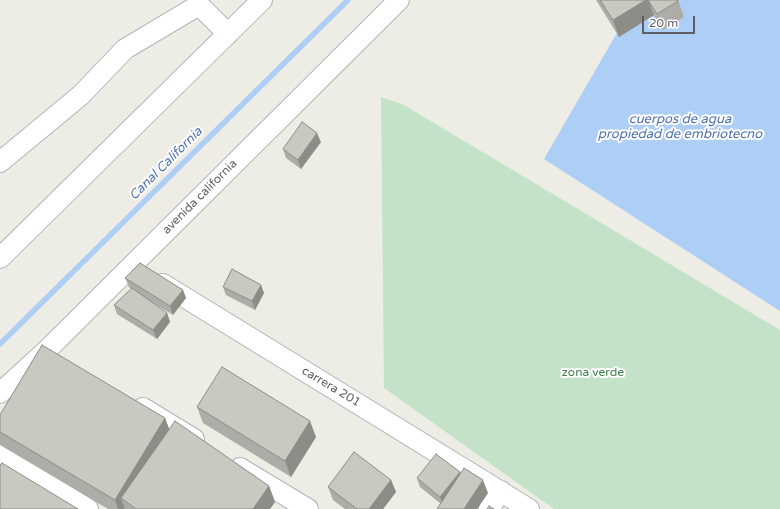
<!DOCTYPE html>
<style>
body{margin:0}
#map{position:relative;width:780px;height:509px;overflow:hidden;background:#edece5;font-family:"Varela Round",sans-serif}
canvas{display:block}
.scale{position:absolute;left:642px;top:16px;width:53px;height:18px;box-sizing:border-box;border:2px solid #5d5f64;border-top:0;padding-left:5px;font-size:12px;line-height:14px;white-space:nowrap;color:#5d5f64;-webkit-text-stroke:3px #fff;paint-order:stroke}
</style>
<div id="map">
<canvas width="780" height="509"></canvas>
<div class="scale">20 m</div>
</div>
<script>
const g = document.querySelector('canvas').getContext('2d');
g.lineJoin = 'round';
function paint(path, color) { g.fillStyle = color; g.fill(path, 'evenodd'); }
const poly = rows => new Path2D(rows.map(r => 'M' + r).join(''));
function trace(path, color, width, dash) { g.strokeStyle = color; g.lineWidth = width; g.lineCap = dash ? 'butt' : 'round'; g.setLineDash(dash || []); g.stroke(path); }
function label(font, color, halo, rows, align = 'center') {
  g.font = font + ' "Varela Round",sans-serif'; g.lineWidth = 4; g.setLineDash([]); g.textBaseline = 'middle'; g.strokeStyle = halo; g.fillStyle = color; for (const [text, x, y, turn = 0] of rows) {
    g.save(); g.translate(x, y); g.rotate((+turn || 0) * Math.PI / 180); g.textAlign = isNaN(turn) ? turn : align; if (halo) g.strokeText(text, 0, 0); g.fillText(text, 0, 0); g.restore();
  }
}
const green = poly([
 [381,97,404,105,780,330,780,509,554,509,384,388]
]);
const water = poly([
 [636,0,780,0,780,311,544,159]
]);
const stream = poly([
 [0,344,348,0]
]);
const street = poly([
 [0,162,81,95,125,49,199,5,228,34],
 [0,258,262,0],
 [163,284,529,509],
 [0,393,48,349,399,0],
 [143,408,194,439],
 [0,454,88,509],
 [240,468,308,509],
 [489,509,501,491]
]);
const wall = poly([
 [596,0,678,0,684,17,663,30,654,15,619,37],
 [321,142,301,169,286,158,283,149],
 [125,278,183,290,186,298,173,315,137,293,167,313,170,322,157,339,117,314,114,305,131,289,129,287],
 [223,287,264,293,255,310,226,295],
 [197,407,316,437,291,477,203,423],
 [0,415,165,418,169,429,269,486,275,502,270,509,108,509,0,445],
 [460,472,461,474,488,493,477,509,437,509,441,504,420,487,417,478],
 [391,480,396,492,383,509,345,509,333,500,328,487]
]);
const shadedWall = poly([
 [646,0,648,0,654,15,619,37,613,20],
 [317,133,321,142,301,169,298,160],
 [261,285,264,293,255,310,252,301],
 [183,290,186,298,173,315,170,306],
 [167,313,170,322,157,339,153,330],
 [165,418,171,434,121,498,125,509,118,509,115,500],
 [310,421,316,437,291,477,285,461],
 [460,472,463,481,443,505,440,497],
 [391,480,396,492,383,509,369,509],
 [483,480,488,493,477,509,464,509],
 [269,486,275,502,270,509,253,509]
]);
const building = poly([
 [600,0,646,0,613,20,600,0],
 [648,0,678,0,678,1,657,14,648,0],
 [302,122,317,133,298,160,283,149,302,122],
 [140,263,183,290,170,306,125,278,140,263],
 [232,269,261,285,252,301,223,287,232,269],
 [132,288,167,313,153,330,114,305,132,288],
 [42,345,165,418,115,500,0,432,0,415,42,345],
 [222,367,310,421,285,461,197,407,222,367],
 [175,421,269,486,253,509,136,509,121,498,175,421],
 [354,452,391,480,369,509,357,509,328,487,354,452],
 [436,454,460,472,440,497,417,478,436,454],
 [2,463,78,509,0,509,0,465,2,463],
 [464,468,483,480,464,509,437,509,464,468],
 [489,506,494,509,487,509,489,506]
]);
const streetNames = [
 ["avenida california",200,197,-45],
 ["carrera 201",331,387,31]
];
const parkNames = [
 ["zona verde",593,373]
];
const waterNames = [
 ["cuerpos de agua",680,120],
 ["propiedad de embriotecno",680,135],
 ["Canal California",166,164,-45]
];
paint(green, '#c4e2c8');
paint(water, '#adcef5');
trace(stream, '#adcef5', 5.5);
trace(street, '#b2b4b8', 22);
trace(street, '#fff', 20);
paint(wall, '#adaca6');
paint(shadedWall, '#8d8c87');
paint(building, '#c9c8c1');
trace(building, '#8d8c87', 1);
label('12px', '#5d5f64', '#fff', streetNames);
label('12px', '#3f8049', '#fff', parkNames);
label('italic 13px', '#4f72ae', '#fff', waterNames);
</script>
